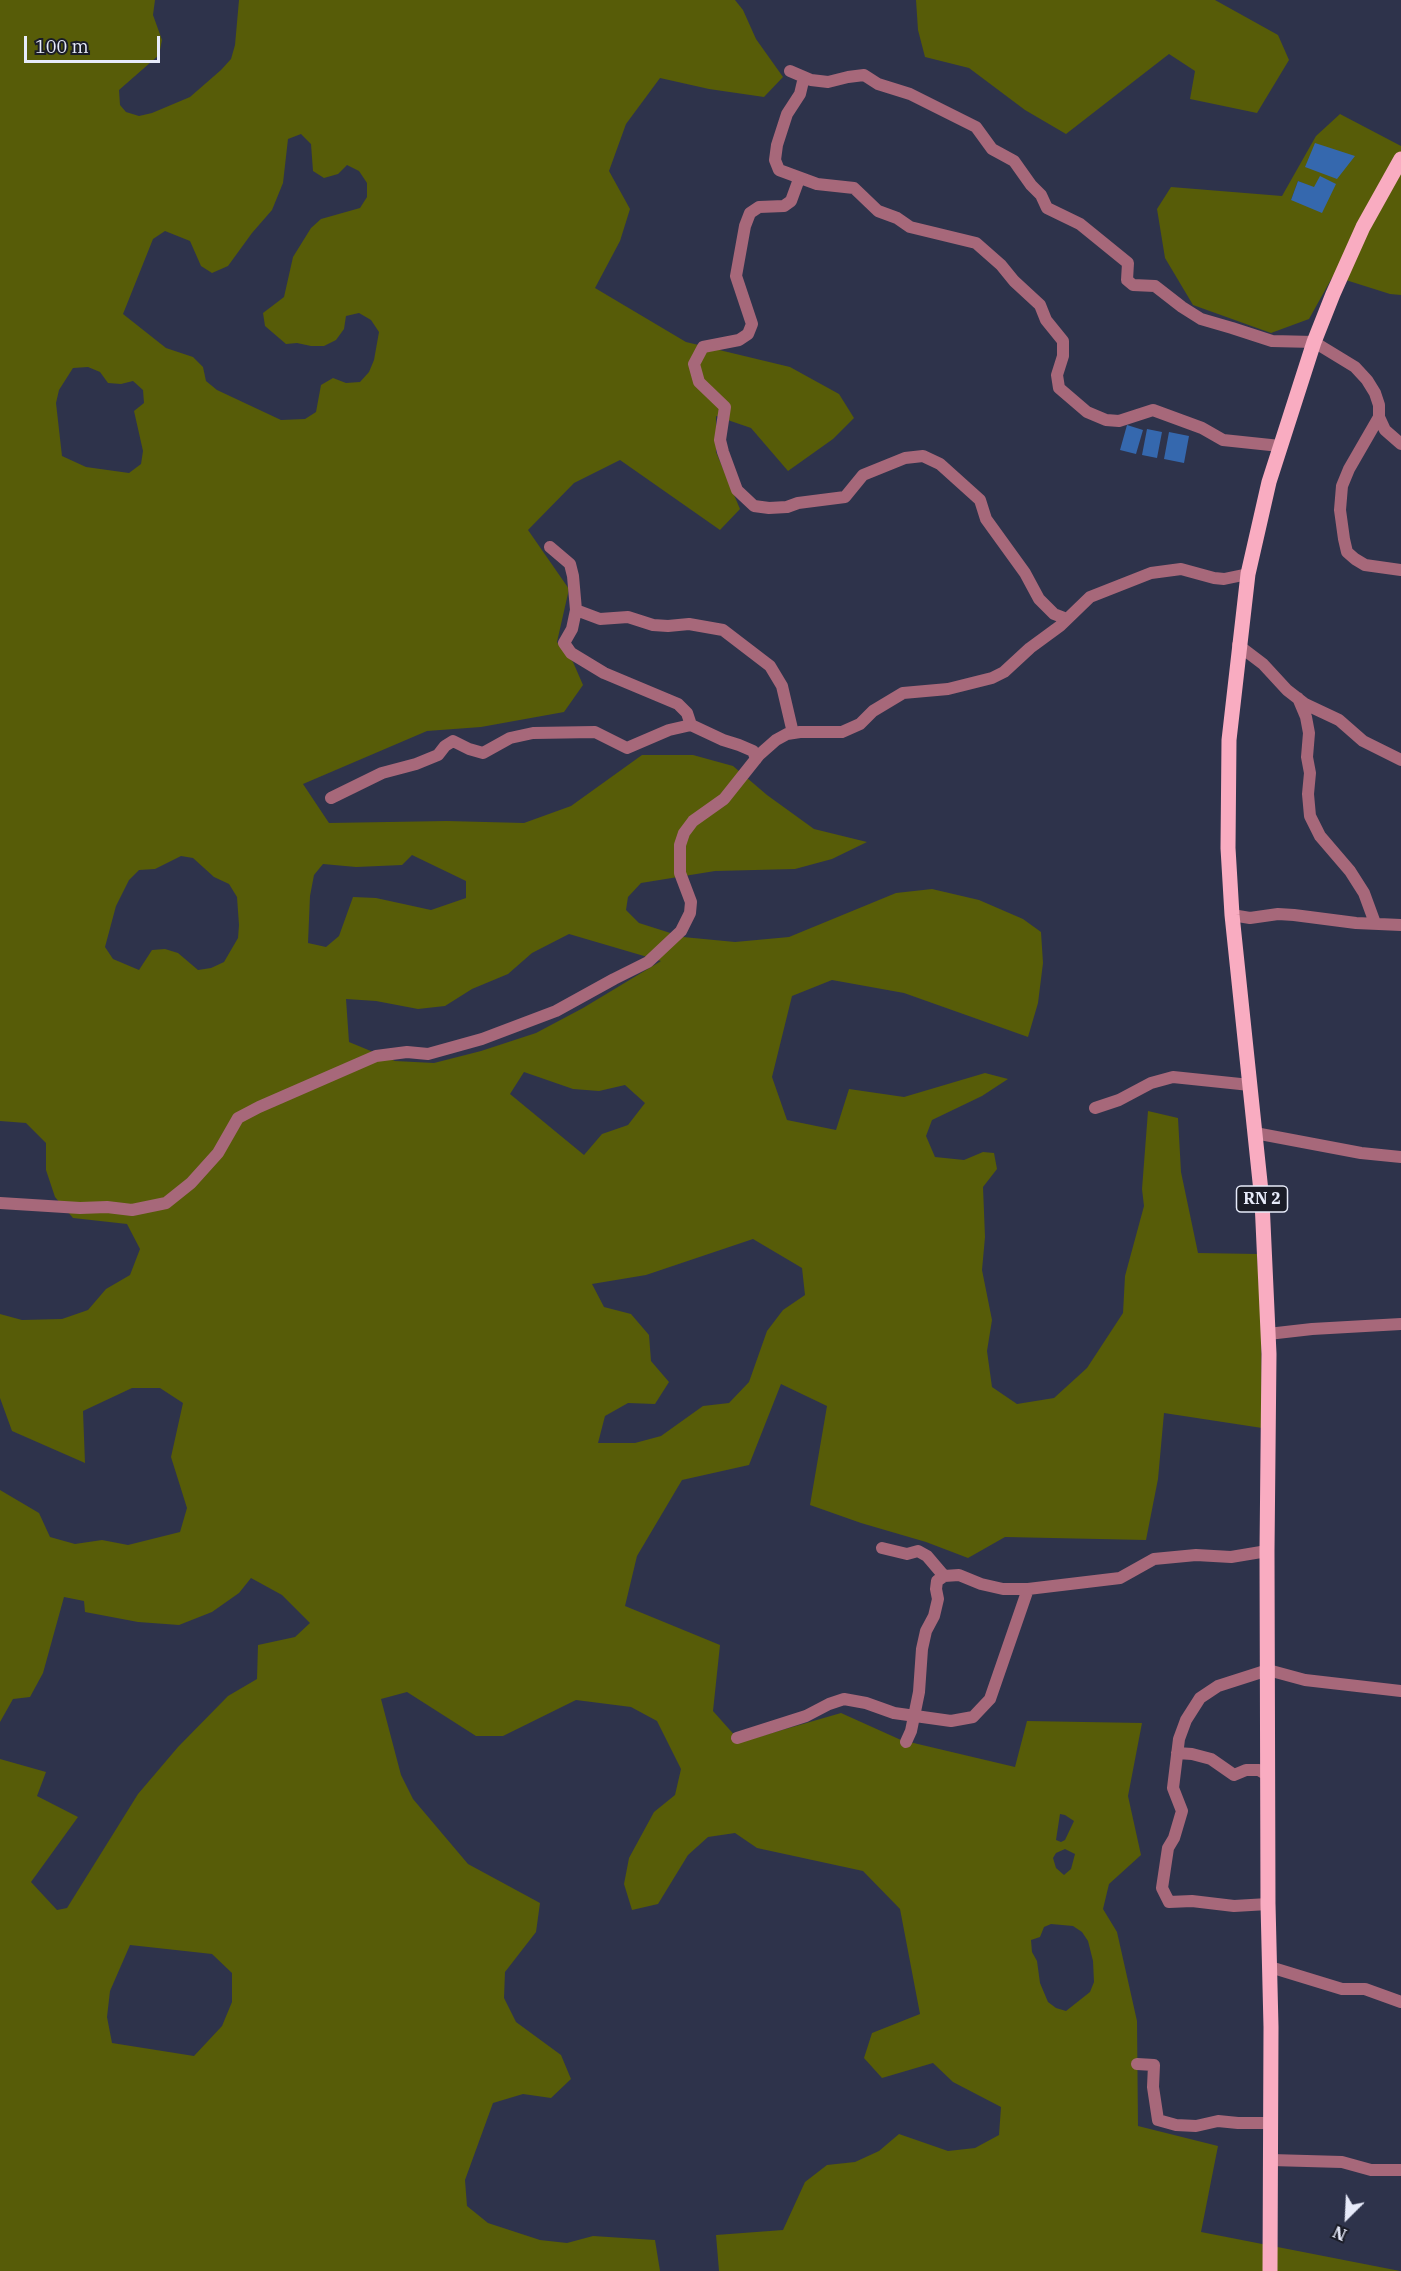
<!DOCTYPE html>
<style>
body{margin:0}
#map{position:relative;width:1401px;height:2271px;overflow:hidden;background:#2e334b;font-family:"IBM Plex Serif",serif}
canvas{display:block}
.north{position:absolute;left:1317px;top:2187px;width:60px;height:60px;-webkit-text-stroke:4px #1a1c27;paint-order:stroke;rotate:204deg;font-size:16px;font-weight:700;line-height:24px;text-align:center;color:#e7ebfa}
.north::after{content:'';display:block;margin:auto;width:21px;height:27px;background:#e7ebfa;clip-path:polygon(50% 0,100% 100%,50% 72%,0 100%)}
.scale{position:absolute;left:24px;top:36px;width:136px;height:27px;box-sizing:border-box;border:3px solid #e7ebfa;border-top:0;padding-left:8px;font-size:18px;line-height:21px;white-space:nowrap;color:#e7ebfa;-webkit-text-stroke:4px #1a1c27;paint-order:stroke}
</style>
<div id="map">
<canvas width="1401" height="2271"></canvas>
<div class="north">N</div>
<div class="scale">100 m</div>
</div>
<script>
const g = document.querySelector('canvas').getContext('2d');
g.lineJoin = 'round';
function paint(path, color) { g.fillStyle = color; g.fill(path, 'evenodd'); }
const poly = rows => new Path2D(rows.map(r => 'M' + r).join(''));
function trace(path, color, width, dash) { g.strokeStyle = color; g.lineWidth = width; g.lineCap = dash ? 'butt' : 'round'; g.setLineDash(dash || []); g.stroke(path); }
function label(font, color, halo, rows, align = 'center') {
  g.font = font + ' "IBM Plex Serif",serif'; g.lineWidth = 5; g.setLineDash([]); g.textBaseline = 'middle'; g.strokeStyle = halo; g.fillStyle = color; for (const [text, x, y, turn = 0] of rows) {
    g.save(); g.translate(x, y); g.rotate((+turn || 0) * Math.PI / 180); g.textAlign = isNaN(turn) ? turn : align; if (halo) g.strokeText(text, 0, 0); g.fillText(text, 0, 0); g.restore();
  }
}
const green = poly([
 [0,0,155,0,153,15,162,40,159,55,119,90,120,105,126,112,139,116,152,113,190,97,221,70,231,59,235,45,239,0,735,0,743,10,756,39,783,77,764,97,709,89,660,78,626,124,609,171,630,209,620,241,595,288,686,342,790,367,839,394,854,418,833,439,788,471,751,428,716,416,716,452,740,509,720,530,620,460,574,483,528,530,569,589,557,642,573,662,583,685,564,712,481,727,427,731,303,784,329,823,447,821,524,823,571,806,642,755,693,755,733,766,767,795,814,829,867,842,832,859,795,869,715,871,641,883,628,897,626,910,639,923,683,937,735,942,789,937,896,893,932,889,979,900,1023,919,1041,932,1043,963,1038,1003,1028,1037,904,993,832,980,792,996,772,1077,787,1120,836,1130,849,1089,904,1097,985,1073,1008,1079,982,1096,932,1120,926,1136,935,1157,964,1160,983,1152,994,1153,997,1169,983,1187,985,1237,982,1270,992,1320,987,1351,992,1387,1017,1404,1054,1398,1087,1368,1123,1313,1125,1276,1144,1206,1142,1189,1148,1111,1178,1118,1181,1172,1198,1253,1257,1254,1261,1319,1262,1428,1164,1413,1158,1479,1146,1540,1005,1537,968,1558,926,1542,861,1523,810,1505,827,1406,781,1384,749,1465,682,1480,637,1556,625,1606,720,1645,713,1711,737,1738,751,1739,841,1713,901,1740,1015,1767,1027,1721,1142,1723,1128,1796,1141,1855,1109,1884,1103,1909,1117,1932,1137,2021,1138,2126,1218,2146,1201,2232,1400,2271,719,2271,716,2235,783,2230,805,2182,827,2165,855,2162,879,2151,899,2134,948,2151,975,2148,999,2135,1001,2107,953,2082,933,2063,882,2078,864,2058,872,2033,920,2014,900,1909,863,1871,757,1848,735,1833,708,1837,688,1855,658,1904,632,1910,624,1884,629,1858,654,1812,675,1795,681,1769,657,1721,631,1707,576,1700,503,1736,476,1736,407,1692,381,1699,401,1775,413,1799,468,1864,540,1903,536,1932,505,1972,504,1998,516,2022,561,2055,571,2079,551,2098,523,2094,493,2103,465,2180,467,2206,488,2223,540,2240,567,2243,593,2236,655,2240,660,2271,0,2271,0,1759,46,1772,37,1796,78,1817,31,1882,57,1910,67,1908,138,1794,178,1747,228,1696,257,1679,258,1645,295,1637,310,1623,282,1595,251,1578,239,1593,212,1612,179,1625,138,1622,85,1612,84,1601,64,1597,43,1673,30,1697,13,1699,0,1722,0,1490,39,1513,50,1537,75,1544,102,1540,128,1545,180,1532,187,1508,171,1457,183,1403,160,1388,132,1388,83,1411,85,1463,12,1431,0,1398,0,1314,22,1320,62,1319,88,1310,106,1289,130,1275,140,1249,127,1224,73,1218,55,1197,46,1170,46,1143,26,1123,0,1121],
 [301,134,311,144,313,171,324,178,338,174,347,165,359,171,367,183,367,197,360,208,321,219,311,228,293,257,284,297,263,313,265,326,286,344,297,343,311,346,324,346,336,340,344,329,346,316,359,313,371,320,379,332,374,360,369,372,360,382,346,383,333,378,321,385,316,412,305,419,281,420,217,390,206,381,203,367,193,357,166,348,123,314,153,239,165,231,190,241,201,266,212,273,228,266,252,233,272,210,283,183,288,139],
 [88,367,100,372,108,383,121,384,133,381,143,390,144,403,134,411,143,451,141,464,129,473,86,467,62,456,56,403,59,390,73,368],
 [412,855,466,881,466,898,431,910,376,898,353,897,339,936,326,947,308,943,310,896,314,875,323,864,356,867,402,865],
 [181,856,193,858,214,877,229,884,237,897,239,925,238,938,224,962,211,968,198,970,178,953,165,949,152,950,139,970,113,959,105,947,116,906,129,880,139,870,155,869],
 [569,934,661,961,583,1008,536,1033,481,1051,434,1063,395,1061,349,1042,346,999,376,1001,418,1009,445,1006,472,989,508,974,532,953],
 [524,1072,573,1089,599,1091,625,1085,645,1103,628,1125,602,1134,584,1155,510,1094],
 [753,1239,802,1268,805,1295,783,1310,767,1331,749,1382,729,1403,703,1406,661,1436,635,1443,598,1443,605,1416,628,1403,655,1404,669,1382,651,1361,649,1335,631,1314,604,1307,592,1284,646,1275],
 [1060,1814,1065,1815,1074,1821,1065,1840,1061,1842,1056,1840],
 [1065,1849,1075,1854,1071,1869,1064,1875,1056,1868,1053,1858,1056,1853],
 [1051,1924,1073,1926,1082,1932,1088,1941,1093,1961,1094,1982,1090,1992,1066,2011,1056,2008,1048,2002,1040,1983,1037,1961,1032,1952,1031,1940,1040,1937,1044,1927],
 [130,1945,212,1954,232,1973,232,2002,222,2026,194,2056,112,2043,107,2017,110,1991],
 [916,0,1215,0,1278,35,1289,60,1257,113,1190,99,1195,71,1169,54,1066,134,1025,110,969,68,925,57,918,30],
 [1340,114,1401,146,1401,295,1390,294,1333,276,1309,319,1271,333,1193,305,1165,258,1157,209,1171,187,1282,196,1316,136],
 [1298,181,1314,188,1291,200]
]);
const water = poly([
 [1315,143,1355,156,1337,179,1305,167],
 [1320,176,1336,184,1322,213,1291,200,1298,181,1314,187],
 [1127,425,1143,430,1136,454,1120,450],
 [1147,429,1162,432,1157,458,1142,455],
 [1169,432,1189,436,1184,463,1164,459]
]);
const minor = poly([
 [790,71,811,80,828,82,848,77,864,75,878,84,910,94,976,127,992,149,1014,161,1031,185,1041,195,1047,208,1080,224,1128,263,1127,280,1133,285,1155,286,1182,307,1201,319,1232,328,1272,341,1314,342,1355,367,1367,380,1375,393,1379,405,1379,417,1349,469,1342,486,1340,510,1344,539,1347,552,1355,559,1365,565,1401,570],
 [804,77,800,94,787,114,777,145,775,160,779,170,817,184,854,188,878,211,897,218,910,227,976,243,1001,265,1014,281,1040,305,1046,320,1063,341,1063,356,1057,375,1059,388,1087,412,1106,420,1119,421,1153,410,1202,428,1223,440,1280,446],
 [799,179,791,201,784,206,759,207,750,213,745,226,736,276,752,324,748,334,739,340,703,347,694,364,699,382,725,407,720,440,723,452,737,490,754,506,769,508,787,507,798,503,845,497,863,475,905,458,923,456,940,464,980,500,986,519,1025,573,1039,599,1054,614,1067,619],
 [1379,417,1385,430,1401,444],
 [550,547,570,564,573,576,576,610,572,629,564,643,571,653,604,673,678,704,687,713,691,725],
 [576,610,600,619,628,617,653,625,668,626,689,624,723,630,770,666,782,686,793,733],
 [1238,645,1263,664,1287,690,1305,704,1339,720,1363,741,1401,760],
 [1298,698,1306,717,1309,733,1307,757,1310,773,1308,794,1310,816,1320,836,1350,871,1364,893,1375,923],
 [331,798,382,773,416,764,438,755,445,746,453,741,469,749,483,753,510,738,533,733,595,732,627,748,669,730,691,725,723,740,739,745,753,751,756,759],
 [1232,915,1250,918,1278,914,1294,915,1356,923,1401,925],
 [1095,1108,1119,1100,1151,1083,1173,1077,1250,1085],
 [1255,1133,1361,1153,1401,1157],
 [0,1203,80,1208,107,1207,132,1210,166,1203,191,1183,218,1153,238,1118,259,1107,376,1056,407,1052,428,1054,482,1039,556,1011,614,979,648,962,681,931,690,913,691,902,680,873,680,845,684,833,693,821,724,799,759,755,776,740,787,734,800,732,842,732,860,724,873,711,903,693,948,689,992,678,1004,672,1030,648,1060,626,1090,597,1151,573,1181,569,1214,578,1224,579,1248,574],
 [1268,1334,1312,1329,1401,1324],
 [882,1548,907,1554,918,1551,927,1556,944,1576],
 [737,1738,806,1716,829,1704,844,1699,866,1703,894,1713,951,1721,973,1717,990,1699,1028,1589],
 [906,1742,911,1731,919,1692,922,1649,926,1631,934,1616,938,1599,936,1589,937,1581,944,1576,959,1575,981,1584,1003,1589,1028,1589,1120,1578,1154,1559,1196,1555,1231,1557,1267,1551],
 [1177,1753,1192,1754,1211,1759,1234,1775,1246,1770,1259,1770,1269,1776],
 [1268,1904,1234,1906,1192,1901,1169,1902,1162,1888,1168,1848,1174,1838,1182,1811,1173,1788,1179,1739,1186,1720,1200,1698,1218,1686,1268,1670,1305,1680,1401,1691],
 [1270,1967,1342,1989,1365,1989,1401,2002],
 [1137,2064,1154,2065,1153,2087,1158,2120,1176,2125,1196,2126,1218,2121,1238,2123,1270,2123],
 [1271,2160,1342,2162,1371,2170,1401,2170]
]);
const major = poly([
 [1270,2271,1271,2027,1268,1904,1267,1551,1269,1354,1262,1201,1232,915,1228,848,1229,740,1248,574,1269,482,1314,342,1333,294,1363,227,1401,159]
]);
const shields = [
 [1262,1199,51]
];
const shieldNames = [
 ["RN 2",1262,1199]
];
paint(green, '#575c08');
paint(water, '#3568ae');
trace(minor, '#a7687a', 12);
trace(major, '#f9acc1', 15);
for (const [x, y, w] of shields) { const box = new Path2D(); box.roundRect(x - w / 2, y - 13, w, 26, 4.5); g.fillStyle = '#1a1c27'; g.fill(box); trace(box, '#e7ebfa', 1.5); }
label('bold 16px', '#e7ebfa', null, shieldNames);
</script>
